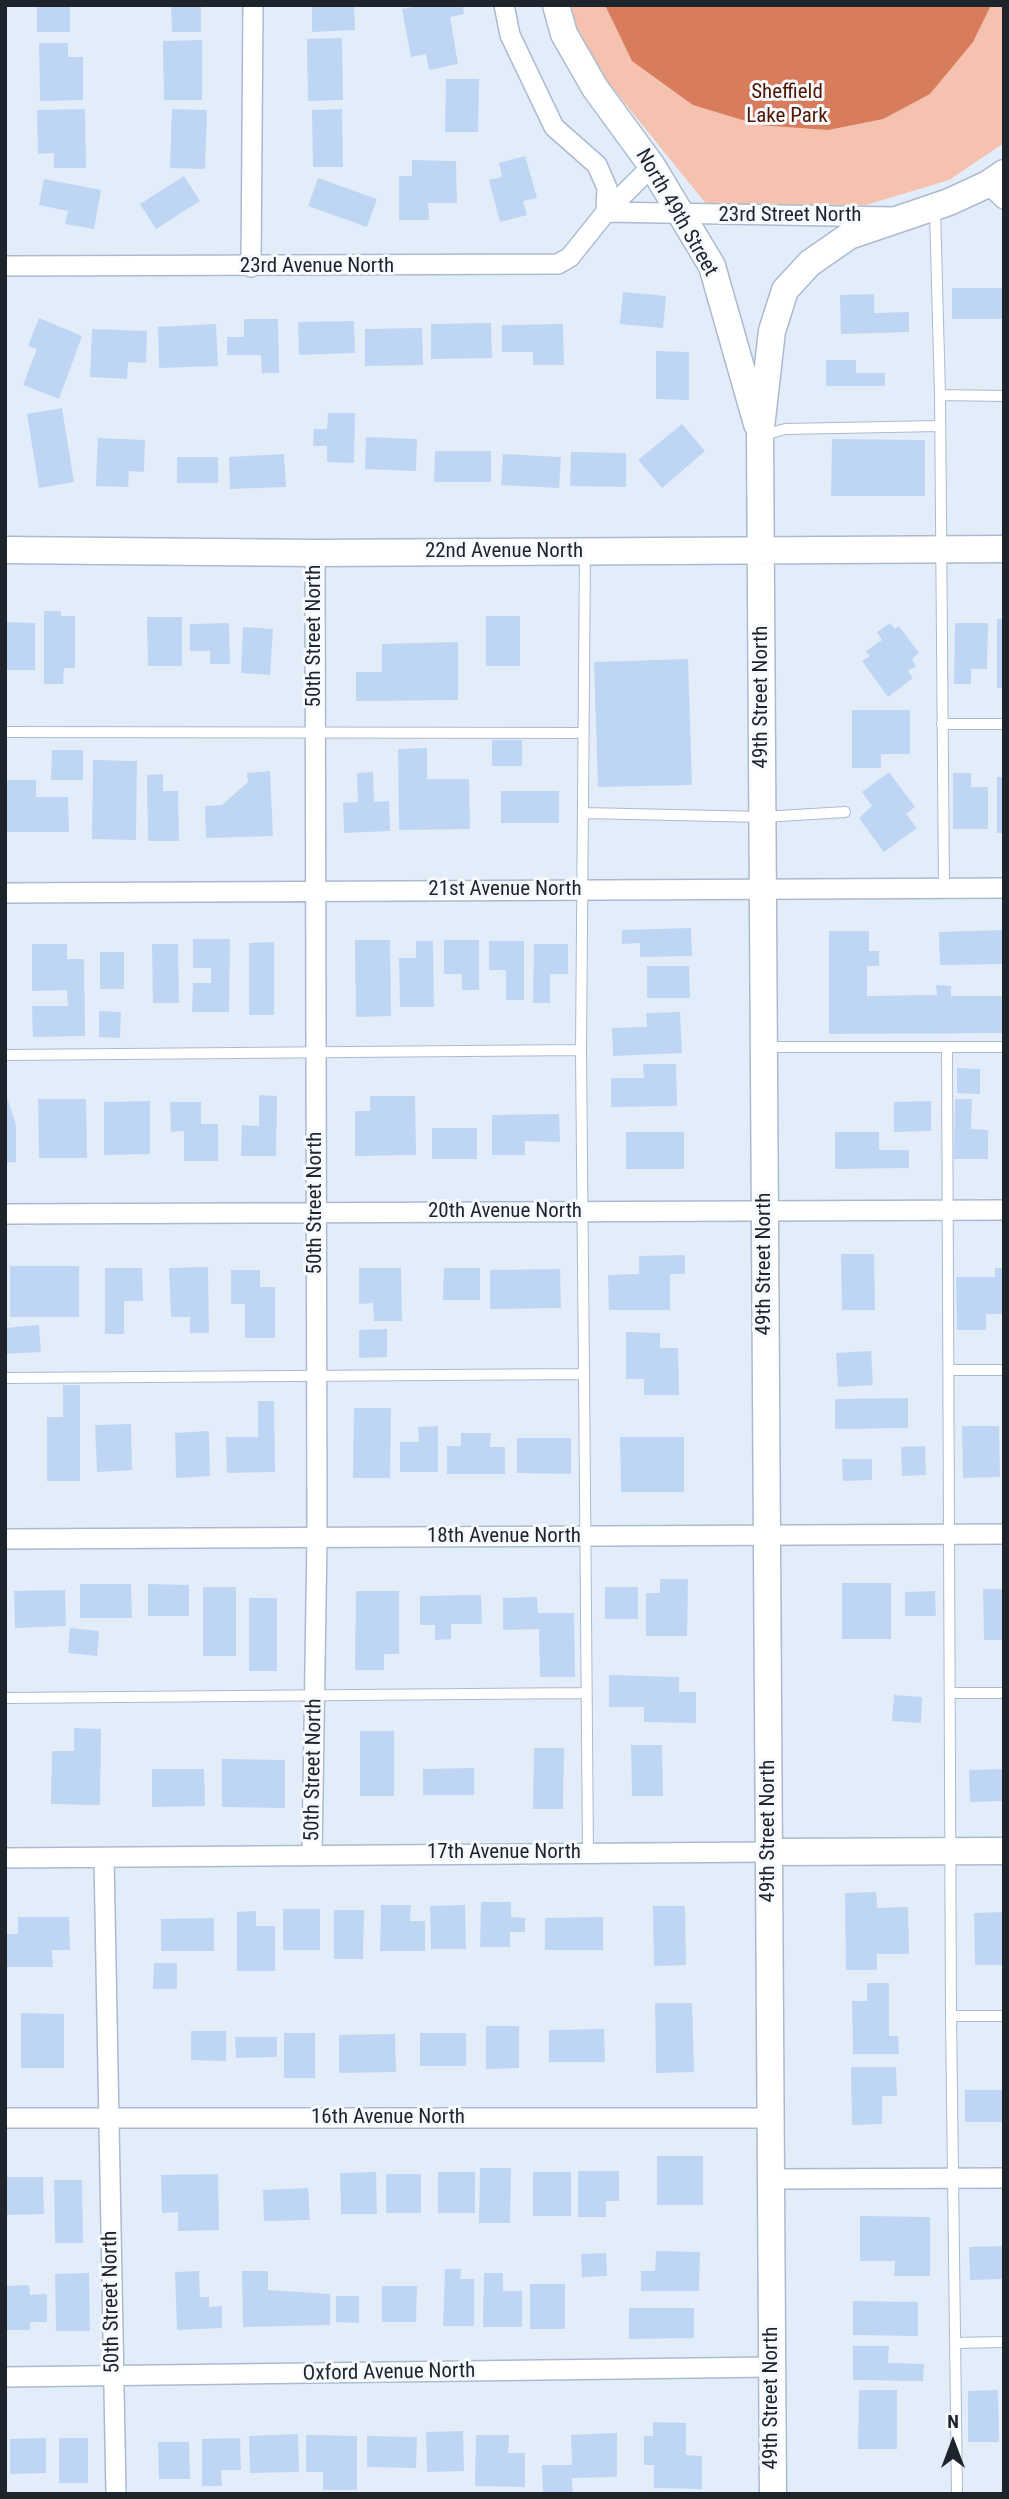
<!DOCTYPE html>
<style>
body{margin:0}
#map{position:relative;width:1009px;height:2499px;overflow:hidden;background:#e3edfa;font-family:"Roboto Condensed",sans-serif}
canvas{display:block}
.frame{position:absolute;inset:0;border:7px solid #1d242c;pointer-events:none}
.north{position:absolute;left:918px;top:2408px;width:70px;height:70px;-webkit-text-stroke:5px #f6fafe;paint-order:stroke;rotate:0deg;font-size:19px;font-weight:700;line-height:28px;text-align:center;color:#1d242c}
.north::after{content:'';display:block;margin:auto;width:24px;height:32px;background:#1d242c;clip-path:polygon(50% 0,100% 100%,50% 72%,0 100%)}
</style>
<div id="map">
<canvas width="1009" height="2499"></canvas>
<div class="frame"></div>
<div class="north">N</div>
</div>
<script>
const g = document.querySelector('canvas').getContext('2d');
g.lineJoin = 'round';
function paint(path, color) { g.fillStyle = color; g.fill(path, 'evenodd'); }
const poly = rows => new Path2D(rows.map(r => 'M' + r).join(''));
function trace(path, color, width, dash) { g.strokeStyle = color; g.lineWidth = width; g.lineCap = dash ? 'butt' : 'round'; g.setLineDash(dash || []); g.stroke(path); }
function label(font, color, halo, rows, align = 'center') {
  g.font = font + ' "Roboto Condensed",sans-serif'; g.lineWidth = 6; g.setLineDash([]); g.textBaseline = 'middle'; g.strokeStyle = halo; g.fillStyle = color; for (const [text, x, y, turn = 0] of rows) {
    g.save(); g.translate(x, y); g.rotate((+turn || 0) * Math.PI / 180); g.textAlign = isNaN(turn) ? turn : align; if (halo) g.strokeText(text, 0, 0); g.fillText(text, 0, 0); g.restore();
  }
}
const green = poly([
 [571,5,1004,5,1004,143,949,180,866,205,707,205,602,75,576,26]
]);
const water = poly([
 [605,5,991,5,973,42,930,94,883,119,828,130,759,125,693,105,632,61]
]);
const building = poly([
 [37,5,70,5,70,32,37,32],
 [171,5,201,5,201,32,172,32],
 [312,5,354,5,355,30,312,32],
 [423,5,463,5,464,14,450,17,458,64,429,70,426,54,411,57,402,9],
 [342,38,343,100,308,101,307,39],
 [202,40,202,100,164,100,163,41],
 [39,43,68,43,68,57,83,57,83,100,40,101],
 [446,79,479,79,478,132,445,132],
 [85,109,86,168,54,168,54,153,38,154,37,110],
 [172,109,207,110,205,169,170,168],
 [342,109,343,167,313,167,312,110],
 [525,156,537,198,523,201,527,215,500,222,489,180,502,177,499,163],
 [412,160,456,161,457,203,428,203,429,220,399,220,399,176,412,176],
 [184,176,200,201,156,229,140,204],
 [318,178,377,199,367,227,308,206],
 [44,179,101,190,94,229,65,224,68,211,39,205],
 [952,288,1004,288,1004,319,952,319],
 [623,292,666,296,663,328,620,324],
 [874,294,874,313,909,312,909,332,841,334,840,295],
 [39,318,82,336,59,399,23,385,37,349,28,346],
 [244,319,278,319,279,373,262,373,261,355,227,355,227,337,244,337],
 [354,321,355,353,299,355,298,322],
 [491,323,492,358,431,359,431,324],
 [216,324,218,366,159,368,158,327],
 [563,324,564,365,533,365,533,352,502,352,502,325],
 [422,328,423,365,365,366,365,329],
 [92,329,147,331,146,363,128,362,127,379,90,377],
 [656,351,689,352,689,400,656,399],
 [826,360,856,360,856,373,885,373,885,386,826,386],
 [62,408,74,482,39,488,27,414],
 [328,413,355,413,354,463,327,462,327,446,313,446,314,429,327,429],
 [682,424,705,451,662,488,638,460],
 [366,437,417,439,416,471,365,469],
 [98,438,145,440,144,472,129,471,128,487,96,486],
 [832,439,925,440,925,496,831,496],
 [435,451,491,451,491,482,434,482],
 [571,452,626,453,626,487,570,486],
 [284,454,286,487,230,489,229,457],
 [503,454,561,457,559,488,501,485],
 [177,457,218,457,218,483,177,483],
 [44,611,61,611,61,616,75,616,75,668,64,668,63,684,44,684],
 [486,616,520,616,520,666,486,666],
 [147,617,182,617,182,666,148,666],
 [997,619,1004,619,1004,688,997,688],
 [6,622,35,623,35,670,5,670],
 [229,623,230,664,210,664,210,651,190,651,190,624],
 [890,623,895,629,899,626,919,653,912,659,916,666,908,671,913,678,888,697,862,661,870,656,866,651,882,640,877,632],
 [955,623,988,623,987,669,971,669,971,684,954,684],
 [243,627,273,629,270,675,241,673],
 [458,642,458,700,356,701,356,672,382,672,382,644],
 [688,659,692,785,598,787,594,662],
 [852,710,910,710,910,754,881,754,881,768,852,768],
 [492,740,522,740,522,766,492,766],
 [427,748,427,779,469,779,470,829,399,830,398,749],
 [52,750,83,750,83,780,51,780],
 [93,760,137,761,136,840,92,839],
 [270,771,273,836,206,838,205,806,222,805,248,782,247,773],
 [373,772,374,802,389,801,390,831,344,833,343,803,358,802,357,773],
 [889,772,915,807,906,814,917,828,884,852,859,818,872,806,862,792],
 [953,773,971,773,971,787,988,787,988,829,953,829],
 [163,774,163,791,178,791,179,841,148,841,147,775],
 [997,777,1004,777,1004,833,997,833],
 [5,780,36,780,36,797,68,797,69,832,5,832],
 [501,791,559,791,559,823,501,823],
 [691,928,692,956,640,957,640,943,622,944,622,930],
 [1004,930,1004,964,940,965,939,932],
 [829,931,869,931,869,951,879,951,879,966,867,966,867,996,937,995,936,985,951,986,951,996,1004,996,1004,1033,829,1034],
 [193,939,230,939,229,1012,192,1012,193,983,211,983,211,968,193,968],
 [355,940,390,940,391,1016,356,1017],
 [444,940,479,940,479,990,462,990,462,974,444,974],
 [416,941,433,941,434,1007,400,1007,399,958,416,958],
 [489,941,524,941,524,1000,506,1000,506,970,489,970],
 [274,942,274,1015,249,1015,249,943],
 [32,944,67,944,67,959,84,959,85,1036,33,1037,32,1006,68,1006,67,990,32,991],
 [152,944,178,944,179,1003,153,1003],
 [534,944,568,944,568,974,550,974,550,1003,533,1003],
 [100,952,124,952,124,989,100,989],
 [647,966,689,966,690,998,647,998],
 [99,1011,121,1012,120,1038,99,1037],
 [680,1012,682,1053,613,1056,612,1028,647,1027,646,1013],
 [643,1064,676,1064,677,1106,611,1107,611,1078,644,1078],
 [957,1068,980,1069,980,1094,957,1093],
 [5,1091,16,1125,16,1162,5,1163],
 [259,1095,277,1096,276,1156,241,1156,242,1125,259,1126],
 [370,1096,415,1096,416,1155,355,1156,355,1111,370,1111],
 [38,1099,86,1099,87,1158,39,1158],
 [955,1099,972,1099,971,1129,988,1130,988,1159,954,1159],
 [150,1101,150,1154,104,1155,104,1102],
 [931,1101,931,1131,894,1132,894,1102],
 [170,1102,201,1102,201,1124,218,1124,218,1161,184,1161,184,1131,171,1132],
 [559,1114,560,1142,525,1141,525,1155,492,1155,492,1115],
 [432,1128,477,1128,477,1159,432,1159],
 [626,1132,684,1132,684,1169,626,1169],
 [835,1132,879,1132,879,1150,909,1150,909,1168,835,1169],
 [841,1254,874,1254,875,1310,842,1310],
 [685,1255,685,1274,670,1274,670,1310,609,1310,608,1275,639,1274,639,1256],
 [10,1266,79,1266,79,1317,10,1317],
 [208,1267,209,1333,190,1333,190,1317,171,1317,169,1268],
 [105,1268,142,1268,143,1301,124,1301,124,1334,105,1334],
 [359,1268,401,1268,402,1321,374,1321,373,1303,359,1304],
 [444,1268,480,1268,480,1300,443,1300],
 [995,1268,1004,1268,1004,1314,986,1314,986,1330,957,1330,956,1277,995,1277],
 [560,1269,561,1308,490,1309,490,1270],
 [231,1270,260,1270,260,1287,275,1287,275,1338,245,1338,245,1304,231,1304],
 [39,1325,41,1352,5,1354,5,1328],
 [387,1329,387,1357,359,1358,359,1330],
 [626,1332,660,1333,660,1348,678,1348,679,1395,644,1395,644,1379,626,1379],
 [871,1351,873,1385,838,1387,836,1353],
 [63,1385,80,1385,80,1481,47,1481,47,1417,63,1417],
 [908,1398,908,1428,835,1429,835,1399],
 [258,1401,274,1401,275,1472,227,1473,226,1437,258,1437],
 [354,1408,391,1408,390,1478,353,1478],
 [131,1424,132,1470,97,1472,95,1425],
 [438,1426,438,1472,400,1472,400,1442,419,1442,418,1427],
 [962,1426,999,1426,1000,1477,963,1478],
 [209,1431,210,1476,176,1478,175,1433],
 [461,1433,491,1433,490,1447,505,1447,505,1474,447,1474,447,1446,461,1446],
 [620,1437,684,1437,684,1492,621,1492],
 [517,1438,571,1438,571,1474,517,1473],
 [925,1446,926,1475,902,1476,901,1447],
 [842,1459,872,1459,872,1480,843,1481],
 [660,1579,688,1579,687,1636,646,1636,646,1593,660,1593],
 [842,1583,891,1583,891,1639,842,1639],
 [80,1584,131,1584,132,1618,80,1618],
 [148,1584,189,1585,189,1616,148,1616],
 [203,1587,236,1587,236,1656,203,1656],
 [605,1587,638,1587,638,1619,605,1619],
 [983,1589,1004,1589,1004,1640,984,1640],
 [65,1590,66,1626,15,1628,14,1591],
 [356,1591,399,1591,399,1654,384,1654,384,1670,355,1670],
 [935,1591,936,1616,905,1616,905,1592],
 [481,1595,482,1624,451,1624,451,1639,435,1640,435,1625,420,1625,420,1596],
 [537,1597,538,1613,574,1613,575,1677,540,1677,539,1629,503,1630,503,1598],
 [249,1598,277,1598,277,1671,249,1671],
 [70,1628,99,1631,97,1656,68,1653],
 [609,1675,679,1677,679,1692,696,1692,696,1723,644,1722,644,1707,609,1707],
 [894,1695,922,1697,921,1723,892,1721],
 [74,1728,101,1729,100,1805,51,1804,52,1751,74,1751],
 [360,1731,394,1731,394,1796,360,1796],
 [631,1745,662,1745,663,1796,632,1796],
 [534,1748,564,1748,563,1809,533,1809],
 [222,1759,285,1760,285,1808,222,1807],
 [474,1768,474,1795,423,1795,423,1769],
 [152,1769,204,1769,205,1806,152,1807],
 [1004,1769,1004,1801,970,1802,969,1770],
 [876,1892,877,1908,908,1907,909,1954,877,1954,877,1970,846,1970,845,1893],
 [481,1902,511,1902,511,1917,525,1918,525,1932,510,1932,510,1947,480,1947],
 [381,1905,411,1905,410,1921,425,1921,425,1951,380,1951],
 [465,1905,466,1949,431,1949,430,1906],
 [653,1906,685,1906,686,1965,654,1966],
 [283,1909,320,1909,320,1950,283,1950],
 [334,1910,364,1910,363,1959,334,1959],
 [256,1911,256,1926,275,1926,275,1971,237,1971,237,1912],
 [1004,1912,1004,1965,975,1965,974,1913],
 [18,1917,69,1917,70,1950,52,1950,53,1967,5,1967,5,1934,18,1934],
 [603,1917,603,1950,545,1950,545,1918],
 [214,1918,214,1951,161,1951,161,1919],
 [154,1963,177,1963,177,1989,153,1989],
 [867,1983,889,1983,889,2036,898,2036,899,2054,853,2054,852,2001,867,2001],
 [655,2003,692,2003,694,2072,656,2073],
 [21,2013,64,2014,64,2068,21,2068],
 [486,2026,519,2026,519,2068,486,2069],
 [604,2029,605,2062,549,2062,549,2030],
 [191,2031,226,2031,226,2061,191,2060],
 [284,2033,315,2033,315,2078,284,2078],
 [420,2033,466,2033,466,2066,420,2066],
 [395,2034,396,2072,339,2073,339,2035],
 [235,2037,277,2037,277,2057,236,2058],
 [851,2067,896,2067,897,2096,882,2096,882,2124,852,2125],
 [965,2090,1004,2090,1004,2122,965,2122],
 [657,2156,703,2156,703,2205,657,2205],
 [480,2168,511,2168,510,2223,479,2223],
 [578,2171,619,2171,619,2201,606,2201,606,2217,578,2217],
 [376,2172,377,2214,341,2214,340,2173],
 [438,2172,475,2172,475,2213,438,2213],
 [533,2172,571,2172,571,2216,533,2216],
 [218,2174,219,2230,178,2231,178,2212,162,2213,161,2175],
 [386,2174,421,2174,421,2213,386,2213],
 [5,2177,43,2177,44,2214,5,2215],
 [54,2180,82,2180,83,2243,55,2243],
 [308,2188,310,2220,264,2221,263,2190],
 [860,2216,930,2217,930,2276,894,2276,895,2261,860,2261],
 [1004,2246,1004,2279,970,2280,969,2247],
 [656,2251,700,2252,699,2291,641,2291,641,2271,655,2271],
 [606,2253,607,2276,582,2277,581,2254],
 [445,2269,461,2269,460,2279,474,2279,474,2326,443,2326],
 [199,2271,200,2297,209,2297,209,2307,222,2306,222,2328,177,2330,175,2272],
 [242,2271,268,2271,268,2290,330,2294,330,2325,243,2327],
 [89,2273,90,2331,56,2331,55,2274],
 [484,2273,503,2273,503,2291,522,2291,522,2327,483,2327],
 [530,2284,565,2284,565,2329,530,2329],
 [29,2285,30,2295,47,2294,47,2322,30,2322,30,2330,5,2330,5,2286],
 [382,2286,417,2286,416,2322,382,2322],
 [336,2296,359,2296,359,2323,336,2322],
 [853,2301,918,2302,918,2336,853,2335],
 [629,2308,694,2308,694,2338,629,2339],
 [853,2346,889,2346,888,2363,924,2364,923,2381,853,2380],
 [859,2390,897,2390,897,2449,858,2449],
 [998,2390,999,2442,968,2442,968,2391],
 [653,2422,686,2423,686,2455,702,2456,702,2489,654,2488,654,2465,644,2465,644,2436,653,2436],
 [463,2431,464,2471,427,2472,426,2432],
 [617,2433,617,2477,572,2478,573,2494,543,2494,542,2465,572,2465,571,2435],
 [298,2434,299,2472,250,2473,249,2436],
 [306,2435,357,2436,357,2490,323,2490,323,2472,306,2472],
 [476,2435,509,2435,508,2453,525,2453,525,2487,475,2486],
 [367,2436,417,2437,416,2468,367,2467],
 [46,2438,46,2473,10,2474,10,2439],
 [59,2438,88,2438,88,2483,59,2483],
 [240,2438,241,2470,221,2470,222,2486,202,2486,202,2439],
 [158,2442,189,2442,190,2479,159,2479]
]);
const lane = poly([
 [935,210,940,395,944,888],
 [940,395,1004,396],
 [761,436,785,429,940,426],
 [942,724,1004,724],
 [5,732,584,733],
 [584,813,763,817,845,812],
 [766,1047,1004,1047],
 [947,1048,951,2016,957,2494],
 [5,1055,581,1050],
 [949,1370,1004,1370],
 [584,1374,581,1050,585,552],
 [5,1378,584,1374,588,1853],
 [950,1693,1004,1693],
 [5,1698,586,1693],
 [951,2016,1004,2016],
 [955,2343,1004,2342]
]);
const street = poly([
 [504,5,510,35,554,127,597,165,607,188,606,212],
 [988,184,1004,199],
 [606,212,892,217],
 [5,266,558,264,570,257,606,212,652,166],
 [251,267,253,5],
 [5,893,1004,888],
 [5,1214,1004,1210],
 [5,1539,1004,1534],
 [312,1854,317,1538,315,553],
 [5,1858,769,1852],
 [104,1858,116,2494],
 [5,2118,770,2118],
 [771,2179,1004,2178],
 [5,2377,772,2367]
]);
const secondary = poly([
 [556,5,564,34,595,88,652,166,712,266,757,424],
 [5,550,315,553,1004,549],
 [769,1852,1004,1851],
 [773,2494,760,436,772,331,785,290,810,263,849,236,949,202,988,184,1004,173]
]);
const parkNames = [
 ["Sheffield",787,93],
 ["Lake Park",787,117]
];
const streetNames = [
 ["North 49th Street",676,213,60],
 ["23rd Street North",790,216],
 ["23rd Avenue North",317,267],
 ["22nd Avenue North",504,552],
 ["50th Street North",315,636,-90],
 ["49th Street North",762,697,-90],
 ["21st Avenue North",505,890],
 ["50th Street North",316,1203,-90],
 ["20th Avenue North",505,1212],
 ["49th Street North",765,1264,-90],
 ["18th Avenue North",504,1537],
 ["50th Street North",314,1770,-89],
 ["49th Street North",769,1831,-90],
 ["17th Avenue North",504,1853],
 ["16th Avenue North",388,2118],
 ["50th Street North",112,2302,-91],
 ["Oxford Avenue North",389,2373,-1],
 ["49th Street North",772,2398,-90]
];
paint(green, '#f5c2af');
paint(water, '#d77d5d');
paint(building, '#bed6f3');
trace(lane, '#aabbd0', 12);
trace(street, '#aabbd0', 22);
trace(secondary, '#aabbd0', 29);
trace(lane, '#fff', 10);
trace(street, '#fff', 19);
trace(secondary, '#fff', 26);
label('21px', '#4f1701', '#f6fafe', parkNames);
label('21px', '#1d242c', '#f6fafe', streetNames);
</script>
